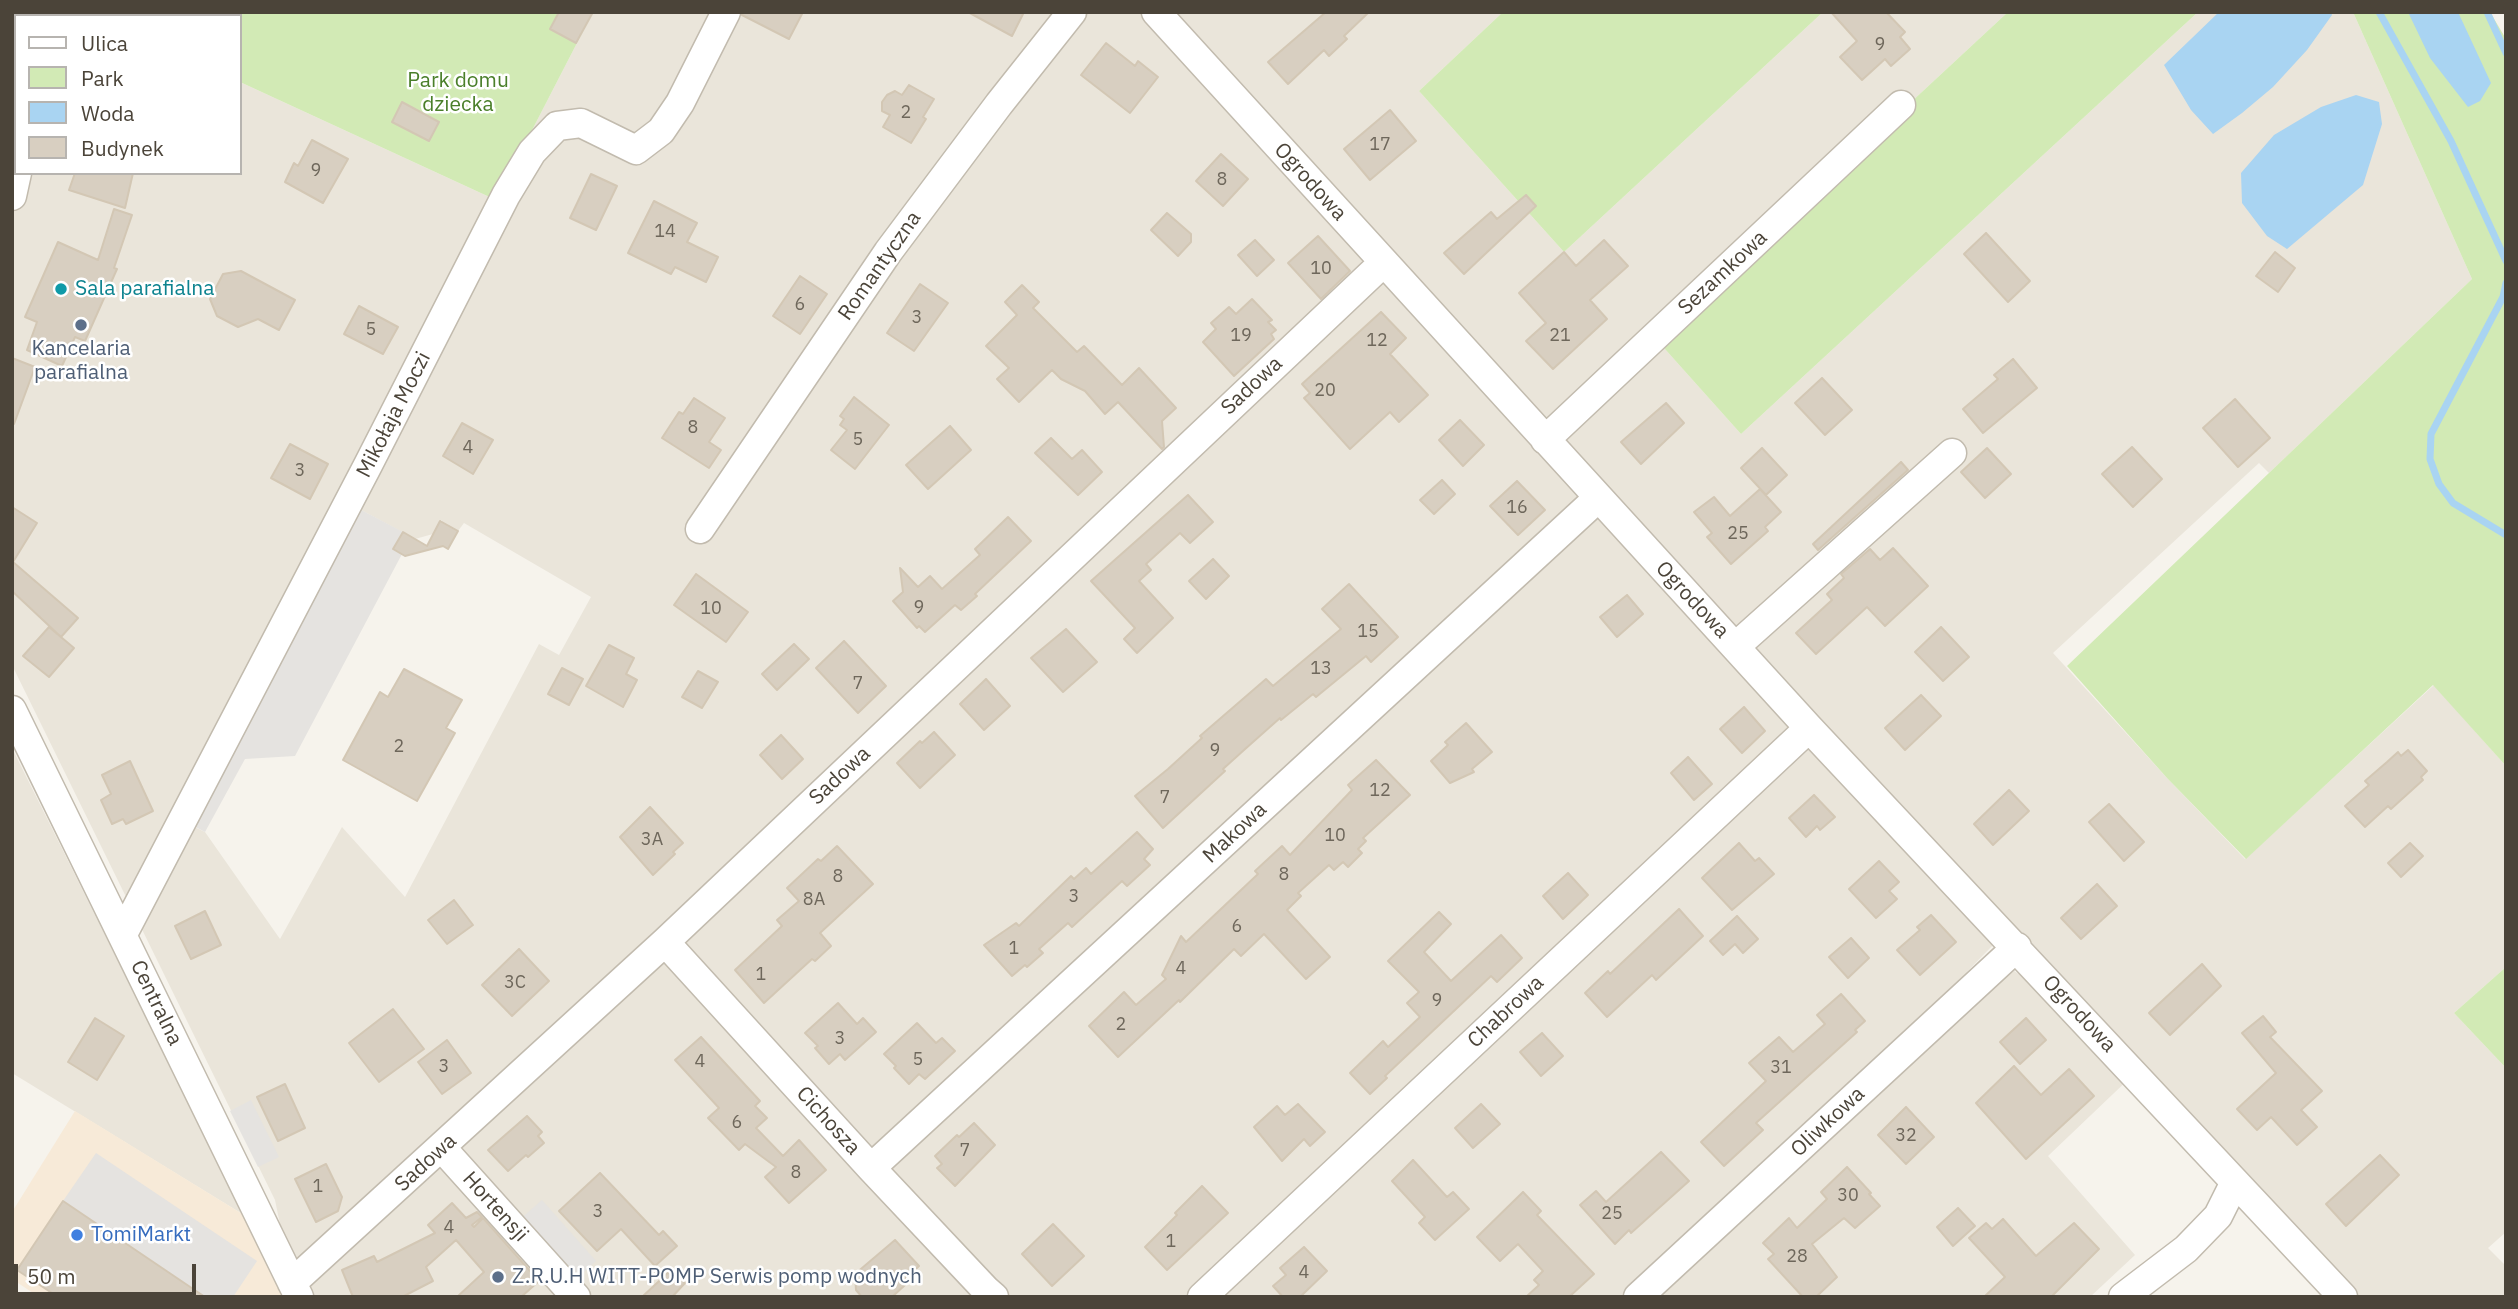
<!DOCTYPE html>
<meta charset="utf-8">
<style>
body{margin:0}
#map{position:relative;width:2518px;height:1309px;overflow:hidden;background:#f6f3ec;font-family:"IBM Plex Sans",sans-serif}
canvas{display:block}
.frame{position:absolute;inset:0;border:14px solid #4b4439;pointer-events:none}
.legend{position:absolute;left:14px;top:14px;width:228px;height:161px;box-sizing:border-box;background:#fff;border:2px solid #b7b4b0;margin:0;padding:9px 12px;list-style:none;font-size:21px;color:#4b4439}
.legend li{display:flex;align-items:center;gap:14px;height:35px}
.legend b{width:35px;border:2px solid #b7b4b0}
.scale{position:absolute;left:14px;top:1264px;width:182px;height:32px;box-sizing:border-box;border:4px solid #4b4439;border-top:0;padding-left:9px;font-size:21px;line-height:24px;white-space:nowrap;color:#4b4439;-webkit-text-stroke:5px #fff;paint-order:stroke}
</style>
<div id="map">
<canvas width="2518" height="1309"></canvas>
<div class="frame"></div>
<ul class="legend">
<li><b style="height:9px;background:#fff"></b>Ulica</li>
<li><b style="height:19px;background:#d2eab5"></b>Park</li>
<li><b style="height:19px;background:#a9d4f2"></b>Woda</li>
<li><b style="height:19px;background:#d8cfc1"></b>Budynek</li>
</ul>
<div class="scale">50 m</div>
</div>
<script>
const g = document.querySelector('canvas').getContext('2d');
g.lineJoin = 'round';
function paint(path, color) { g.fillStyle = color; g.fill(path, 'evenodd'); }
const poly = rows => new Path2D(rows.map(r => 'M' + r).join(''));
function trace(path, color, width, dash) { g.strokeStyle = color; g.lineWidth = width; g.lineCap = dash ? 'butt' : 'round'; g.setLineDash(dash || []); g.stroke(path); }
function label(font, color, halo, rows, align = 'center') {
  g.font = font + ' "IBM Plex Sans",sans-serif'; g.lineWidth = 5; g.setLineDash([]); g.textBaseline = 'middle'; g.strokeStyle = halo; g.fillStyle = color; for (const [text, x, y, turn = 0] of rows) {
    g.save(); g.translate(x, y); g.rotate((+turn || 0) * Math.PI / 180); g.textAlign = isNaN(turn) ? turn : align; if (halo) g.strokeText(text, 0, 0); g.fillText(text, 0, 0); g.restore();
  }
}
const residential = poly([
 [593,12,1503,12,1419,91,1564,252,1823,12,2008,12,1656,339,1741,434,2198,12,2353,12,2472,279,2269,473,2259,463,2053,653,2167,778,2245,859,2434,685,2506,766,2506,967,2454,1013,2506,1068,2506,1232,2488,1248,2506,1266,2506,1297,2343,1297,2134,1074,2048,1156,2135,1255,2090,1297,299,1297,292,1283,275,1200,12,665,12,83,16,83,16,173,240,173,240,82,496,200],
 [348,503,415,539,433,534,440,522,458,531,464,523,591,597,559,655,539,644,405,897,342,827,280,939,205,832,182,821],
 [1994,944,2074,1009,2014,971,1738,1206],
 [12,748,244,1215,12,1073]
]);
const commercial = poly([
 [75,1111,244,1215,299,1297,39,1297,12,1279,12,1212]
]);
const green = poly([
 [90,12,593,12,496,200,240,82,240,16,98,16],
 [1503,12,1823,12,1564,252,1419,91],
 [2008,12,2198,12,1741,434,1656,339],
 [2353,12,2490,12,2506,39,2506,766,2433,685,2246,859,2167,778,2067,666,2472,279],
 [2506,967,2506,1068,2454,1013]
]);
const parking = poly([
 [348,503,403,532,394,549,402,554,295,756,245,759,205,832,182,820],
 [251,1100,279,1157,258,1167,230,1111],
 [96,1153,257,1261,233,1297,205,1297,63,1201],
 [542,1200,596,1261,572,1283,517,1222]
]);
const water = poly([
 [2219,12,2331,12,2332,15,2307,50,2273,87,2242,113,2213,134,2191,110,2164,65],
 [2408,12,2458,12,2491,83,2480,101,2468,107,2430,58],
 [2356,95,2379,102,2382,124,2363,185,2287,249,2267,236,2242,203,2241,173,2274,135,2321,107]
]);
const stream = poly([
 [2379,12,2451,141,2506,261],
 [2487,12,2506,53],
 [2506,283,2503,297,2431,434,2430,459,2439,484,2453,503,2506,535]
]);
const building = poly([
 [559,12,593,12,576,43,550,29,559,12],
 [742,12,803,12,789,39,742,15,742,12],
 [968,12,1024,12,1012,36,968,12],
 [1326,12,1369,12,1344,36,1347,39,1329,56,1324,50,1288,84,1268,62,1326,12],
 [1831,12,1886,12,1905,32,1900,37,1910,49,1891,66,1885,59,1862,80,1840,57,1857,41,1831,12],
 [1106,43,1135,66,1138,61,1158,77,1130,113,1081,75,1106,43],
 [909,85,934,99,923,117,926,119,911,143,883,127,890,115,882,111,882,102,887,95,895,91,902,95,909,85],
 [402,102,439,122,429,141,392,122,402,102],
 [1390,110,1416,141,1370,180,1344,149,1390,110],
 [312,140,348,159,323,203,285,182,294,163,298,166,312,140],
 [1221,154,1248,179,1223,206,1196,181,1221,154],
 [75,173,133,173,125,208,69,190,75,173],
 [591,174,617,186,596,230,570,218,591,174],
 [1526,195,1536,206,1464,274,1444,253,1491,212,1497,219,1526,195],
 [654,201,697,223,687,242,718,257,706,282,675,267,671,274,628,253,654,201],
 [114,209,132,215,114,268,117,269,85,341,75,337,62,366,27,350,37,322,25,317,58,242,98,260,114,209],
 [1167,213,1191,234,1191,242,1178,256,1151,230,1167,213],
 [1986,233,2030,281,2008,302,1964,254,1986,233],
 [1318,236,1350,271,1321,299,1288,263,1318,236],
 [1255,240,1274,260,1257,276,1238,255,1255,240],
 [1604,240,1628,266,1590,300,1607,319,1553,369,1526,341,1546,323,1519,293,1564,252,1576,266,1604,240],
 [2275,252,2295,268,2278,292,2256,276,2275,252],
 [241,271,295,300,279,330,258,319,238,327,217,316,210,299,223,274,241,271],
 [800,276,827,294,800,334,773,316,800,276],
 [920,284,948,303,914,351,887,333,920,284],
 [1022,285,1039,302,1033,308,1077,352,1084,346,1122,385,1139,368,1176,408,1162,421,1164,447,1162,449,1118,402,1105,414,1085,391,1061,379,1052,370,1019,402,997,379,1009,368,986,346,1017,315,1005,302,1022,285],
 [1252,299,1272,320,1268,322,1276,330,1271,334,1274,339,1234,376,1203,342,1216,329,1211,323,1229,307,1236,314,1252,299],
 [359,306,398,327,383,354,344,334,359,306],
 [1381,312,1406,338,1390,354,1428,395,1399,422,1390,412,1350,449,1304,398,1310,393,1302,384,1381,312],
 [12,358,35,367,14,424,12,423,12,358],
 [2013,359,2037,388,1983,433,1963,409,1998,379,1994,375,2013,359],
 [1822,378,1852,410,1825,435,1795,403,1822,378],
 [854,397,889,425,855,469,831,450,847,430,840,425,844,419,840,416,854,397],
 [694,398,725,418,709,442,721,450,709,468,662,438,679,412,683,414,694,398],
 [2235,399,2270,438,2238,467,2203,428,2235,399],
 [1666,403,1684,423,1641,464,1621,442,1666,403],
 [1460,420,1484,445,1463,466,1439,440,1460,420],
 [462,423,493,440,473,474,443,456,462,423],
 [950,426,971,450,928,489,906,465,950,426],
 [1051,438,1072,459,1082,450,1102,472,1078,495,1035,453,1051,438],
 [290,444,328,464,310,499,271,478,290,444],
 [2132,447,2162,479,2133,507,2102,474,2132,447],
 [1762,448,1787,475,1766,495,1741,468,1762,448],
 [1987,448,2011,474,1985,498,1961,472,1987,448],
 [1901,462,1908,470,1818,550,1813,544,1901,462],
 [1442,480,1455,494,1434,514,1420,500,1442,480],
 [1517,481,1545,510,1518,535,1490,506,1517,481],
 [1760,489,1781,512,1765,527,1768,531,1731,564,1707,537,1712,533,1694,512,1714,497,1730,516,1760,489],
 [1188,495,1213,522,1190,543,1180,533,1146,564,1151,570,1139,581,1173,618,1137,653,1124,639,1135,628,1091,581,1188,495],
 [12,507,37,523,13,562,78,618,61,637,12,591,12,507],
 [1008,517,1031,541,975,594,977,596,961,610,955,605,925,632,919,626,917,628,893,601,903,592,900,568,918,587,930,576,942,589,980,555,975,549,1008,517],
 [440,521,458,531,448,549,443,546,405,556,393,549,403,532,427,546,440,521],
 [1893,548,1928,586,1885,626,1867,607,1816,654,1796,633,1832,600,1827,594,1844,578,1841,574,1870,549,1880,560,1893,548],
 [1213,559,1229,576,1206,599,1189,581,1213,559],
 [696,574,748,612,726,642,674,605,696,574],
 [1349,584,1398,637,1371,662,1366,656,1316,697,1313,694,1281,720,1280,718,1244,750,1223,769,1225,771,1163,828,1135,796,1168,769,1202,738,1200,736,1266,679,1273,686,1341,629,1322,609,1349,584],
 [1627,595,1643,614,1617,637,1600,617,1627,595],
 [49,627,74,648,49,677,23,656,49,627],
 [1941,627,1969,657,1943,681,1915,652,1941,627],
 [1066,629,1097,662,1063,692,1031,658,1066,629],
 [844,641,886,686,858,713,816,668,844,641],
 [794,644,809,659,777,690,762,674,794,644],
 [609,645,634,658,626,674,637,680,623,707,586,686,609,645],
 [562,668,583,679,569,705,548,694,562,668],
 [404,669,462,700,446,728,455,733,417,801,343,760,380,692,388,697,404,669],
 [698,671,718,682,702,708,682,697,698,671],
 [986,679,1010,706,984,730,960,704,986,679],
 [1921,695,1941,716,1905,750,1885,728,1921,695],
 [1744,707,1765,731,1742,753,1720,729,1744,707],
 [1466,723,1492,752,1472,769,1474,772,1450,783,1431,761,1448,745,1445,742,1466,723],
 [934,732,955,755,920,788,897,763,920,741,922,743,934,732],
 [781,735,803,759,782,779,760,755,781,735],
 [2408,750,2427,771,2421,777,2423,780,2391,809,2388,806,2365,827,2345,806,2369,785,2365,781,2387,762,2398,752,2401,756,2408,750],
 [1688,757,1712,784,1694,800,1671,773,1688,757],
 [1376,760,1410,795,1363,838,1366,841,1358,849,1362,853,1348,867,1343,862,1334,870,1329,865,1298,893,1301,896,1287,910,1330,957,1306,979,1264,934,1241,956,1234,949,1180,1002,1179,1000,1118,1057,1089,1026,1124,992,1136,1005,1166,979,1162,975,1181,936,1186,942,1258,874,1255,871,1282,846,1290,855,1352,790,1348,785,1376,760],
 [130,761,153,811,126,824,123,819,112,824,101,800,111,794,102,775,130,761],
 [2009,790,2029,811,1993,845,1974,824,2009,790],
 [1814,795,1835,817,1820,830,1817,826,1806,837,1789,818,1814,795],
 [2109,804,2144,842,2124,861,2089,822,2109,804],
 [650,807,683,843,673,852,675,854,653,875,620,837,650,807],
 [1137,832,1153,849,1144,859,1150,865,1127,886,1122,881,1072,927,1068,923,1039,949,1043,953,1027,967,1025,965,1012,976,984,945,1016,923,1019,926,1071,876,1074,879,1086,868,1091,874,1137,832],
 [1739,843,1755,861,1759,858,1774,874,1732,910,1702,878,1739,843],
 [2410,843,2423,856,2401,877,2388,863,2410,843],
 [837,846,873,884,820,933,831,946,815,961,812,959,764,1003,735,970,782,926,777,920,799,901,787,888,818,859,821,861,837,846],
 [1879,861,1899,882,1889,891,1897,899,1876,918,1849,889,1879,861],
 [1568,873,1588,895,1563,919,1543,896,1568,873],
 [2097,884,2117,906,2081,939,2061,918,2097,884],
 [454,900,473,925,447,944,428,920,454,900],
 [1679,909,1703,936,1656,980,1652,975,1607,1017,1585,993,1608,971,1610,974,1679,909],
 [205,911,221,945,191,959,175,926,205,911],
 [1439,912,1451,924,1424,952,1451,981,1501,935,1522,958,1497,982,1491,976,1385,1076,1387,1078,1370,1094,1350,1073,1383,1041,1388,1047,1420,1017,1407,1003,1419,992,1388,961,1439,912],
 [1931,915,1956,942,1920,975,1897,950,1920,930,1917,927,1931,915],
 [1737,916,1758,939,1743,953,1735,944,1723,955,1710,941,1737,916],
 [1851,938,1869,958,1848,978,1829,957,1851,938],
 [519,949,549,981,512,1016,482,985,519,949],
 [2202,964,2221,986,2170,1035,2149,1013,2202,964],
 [1841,994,1865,1021,1855,1030,1857,1032,1756,1123,1763,1130,1724,1166,1701,1142,1766,1081,1749,1063,1779,1037,1793,1052,1825,1024,1817,1015,1841,994],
 [838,1003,857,1024,863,1018,876,1032,845,1060,840,1054,829,1064,815,1048,818,1046,805,1033,838,1003],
 [393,1009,424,1049,379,1082,349,1043,393,1009],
 [2263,1016,2276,1032,2270,1037,2322,1091,2301,1110,2317,1127,2297,1145,2271,1117,2257,1130,2237,1109,2276,1073,2242,1033,2263,1016],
 [95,1018,124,1036,97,1080,68,1062,95,1018],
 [2026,1018,2046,1040,2020,1064,2000,1042,2026,1018],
 [917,1023,936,1043,942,1038,955,1051,925,1079,919,1074,909,1084,894,1068,896,1066,884,1054,917,1023],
 [1542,1033,1563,1056,1541,1076,1520,1052,1542,1033],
 [701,1037,760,1101,755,1106,767,1118,756,1128,783,1156,799,1140,826,1170,789,1203,765,1177,776,1167,745,1144,739,1150,708,1118,719,1108,675,1060,701,1037],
 [447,1040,471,1073,442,1094,418,1062,447,1040],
 [2014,1066,2041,1095,2069,1069,2094,1096,2026,1159,1976,1103,2014,1066],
 [285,1084,305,1128,278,1141,257,1097,285,1084],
 [1298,1104,1325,1132,1310,1146,1304,1139,1282,1161,1254,1127,1277,1106,1285,1115,1298,1104],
 [1481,1104,1500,1124,1473,1148,1455,1128,1481,1104],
 [1906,1107,1934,1137,1906,1164,1878,1135,1906,1107],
 [527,1116,542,1132,538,1136,544,1143,528,1157,526,1155,508,1171,488,1150,527,1116],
 [974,1123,995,1145,955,1186,937,1168,942,1164,935,1156,957,1135,959,1137,974,1123],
 [1661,1152,1689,1181,1631,1233,1629,1230,1615,1244,1580,1205,1596,1191,1606,1202,1661,1152],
 [2380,1155,2399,1175,2346,1226,2326,1204,2380,1155],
 [1413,1160,1447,1197,1453,1192,1469,1209,1435,1240,1419,1223,1425,1217,1392,1181,1413,1160],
 [326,1164,342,1197,338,1211,316,1222,295,1179,326,1164],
 [1847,1167,1871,1193,1869,1194,1880,1206,1855,1228,1844,1218,1812,1244,1837,1277,1816,1297,1803,1297,1768,1259,1774,1254,1763,1243,1789,1218,1797,1228,1827,1199,1821,1192,1847,1167],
 [600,1173,659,1235,663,1231,677,1246,655,1266,621,1229,597,1251,559,1211,600,1173],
 [1202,1186,1228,1213,1167,1270,1145,1247,1177,1215,1175,1213,1202,1186],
 [1523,1192,1541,1211,1537,1215,1594,1274,1569,1297,1526,1297,1539,1285,1534,1280,1543,1271,1518,1244,1500,1261,1477,1237,1523,1192],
 [63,1201,205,1297,58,1297,17,1270,63,1201],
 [452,1203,466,1218,477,1212,482,1217,472,1225,474,1227,483,1218,539,1281,521,1297,457,1297,484,1272,456,1240,426,1267,433,1281,402,1297,353,1297,342,1270,374,1256,377,1262,435,1233,428,1225,452,1203],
 [1958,1208,1975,1226,1953,1246,1937,1227,1958,1208],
 [2003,1219,2036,1256,2074,1223,2099,1249,2051,1297,1984,1297,2005,1277,1969,1238,1986,1223,1992,1229,2003,1219],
 [1053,1224,1084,1256,1052,1286,1022,1254,1053,1224],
 [895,1240,919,1266,902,1282,905,1285,892,1297,862,1297,856,1290,855,1274,895,1240],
 [1304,1247,1327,1271,1300,1297,1283,1297,1273,1286,1286,1275,1280,1268,1304,1247],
 [672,1269,685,1283,672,1297,642,1297,672,1269]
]);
const minor = poly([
 [1156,12,1809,728,2343,1297],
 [57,16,58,12],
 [12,196,17,173],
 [1545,440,1901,105],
 [700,529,888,252,999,104,1072,12],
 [1735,647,1952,453],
 [12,710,299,1297],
 [123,934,368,465,506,195,532,152,557,126,581,123,636,150,661,131,680,103,726,12],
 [665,942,871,1168,986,1290,994,1297],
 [442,1148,576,1297],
 [871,1168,1598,498],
 [292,1283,665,942,1383,263],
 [1202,1297,1809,728],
 [1638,1297,2017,947],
 [2123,1297,2186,1249,2218,1216,2235,1182]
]);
const markers = [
 [61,289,7,"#0f9aa8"],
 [81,325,7,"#5c6f8a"],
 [77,1235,7,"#3f7fe0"],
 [498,1277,7,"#5c6f8a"]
];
const numberNames = [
 ["9",1880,45],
 ["2",906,113],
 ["17",1380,145],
 ["9",316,171],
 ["8",1222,180],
 ["14",665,232],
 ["10",1321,269],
 ["6",800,305],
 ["3",917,318],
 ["5",371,330],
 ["19",1241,336],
 ["21",1560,336],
 ["12",1377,341],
 ["20",1325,391],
 ["8",693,428],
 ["5",858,440],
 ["4",468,448],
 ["3",300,471],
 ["16",1517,508],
 ["25",1738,534],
 ["9",919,608],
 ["10",711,609],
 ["15",1368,632],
 ["13",1321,669],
 ["7",858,684],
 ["2",399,747],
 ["9",1215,751],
 ["12",1380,791],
 ["7",1165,798],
 ["10",1335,836],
 ["3A",652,840],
 ["8",1284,875],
 ["8",838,877],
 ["3",1074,897],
 ["8A",814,900],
 ["6",1237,927],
 ["1",1014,949],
 ["4",1181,969],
 ["1",761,975],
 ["3C",515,983],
 ["9",1437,1001],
 ["2",1121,1025],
 ["3",840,1039],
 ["5",918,1060],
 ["4",700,1062],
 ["3",444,1067],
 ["31",1781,1068],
 ["6",737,1123],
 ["32",1906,1136],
 ["7",965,1151],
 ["8",796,1173],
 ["1",318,1187],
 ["30",1848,1196],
 ["3",598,1212],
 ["25",1612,1214],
 ["4",449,1228],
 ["1",1171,1242],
 ["28",1797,1257],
 ["4",1304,1273]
];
const parkNames = [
 ["Park domu",458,81],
 ["dziecka",458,105]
];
const streetNames = [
 ["Ogrodowa",1310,182,48],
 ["Romantyczna",880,266,-55],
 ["Sezamkowa",1723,273,-43],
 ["Sadowa",1252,386,-43],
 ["Mikołaja Moczi",394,415,-63],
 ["Ogrodowa",1692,600,47],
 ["Sadowa",840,776,-43],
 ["Makowa",1235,833,-43],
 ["Centralna",156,1003,64],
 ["Chabrowa",1506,1012,-43],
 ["Ogrodowa",2079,1014,47],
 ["Cichosza",828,1121,48],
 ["Oliwkowa",1828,1122,-43],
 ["Sadowa",426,1163,-42],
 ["Hortensji",495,1207,48]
];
const cultureNames = [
 ["Sala parafialna",75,289]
];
const serviceNames = [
 ["Kancelaria",81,349],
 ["parafialna",81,373],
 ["Z.R.U.H WITT-POMP Serwis pomp wodnych",512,1277,"left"]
];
const shopNames = [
 ["TomiMarkt",91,1235]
];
paint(residential, '#eae5da');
paint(commercial, '#f7ead8');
paint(green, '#d2eab5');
paint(parking, '#e5e3e0');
paint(water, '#a9d4f2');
trace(stream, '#a9d4f2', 7);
paint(building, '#d8cfc1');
trace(building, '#d3c7b4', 2);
trace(minor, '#c2bbae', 31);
trace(minor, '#fff', 28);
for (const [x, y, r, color] of markers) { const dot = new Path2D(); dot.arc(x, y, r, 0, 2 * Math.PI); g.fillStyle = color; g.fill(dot); trace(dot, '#fff', 2.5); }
label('18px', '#6e675b', null, numberNames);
label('21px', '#4a7f2a', '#fff', parkNames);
label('21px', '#4b4439', '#fff', streetNames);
label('21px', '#0d838f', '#fff', cultureNames, 'left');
label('21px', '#4e5e75', '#fff', serviceNames);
label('21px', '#366cbe', '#fff', shopNames, 'left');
</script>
